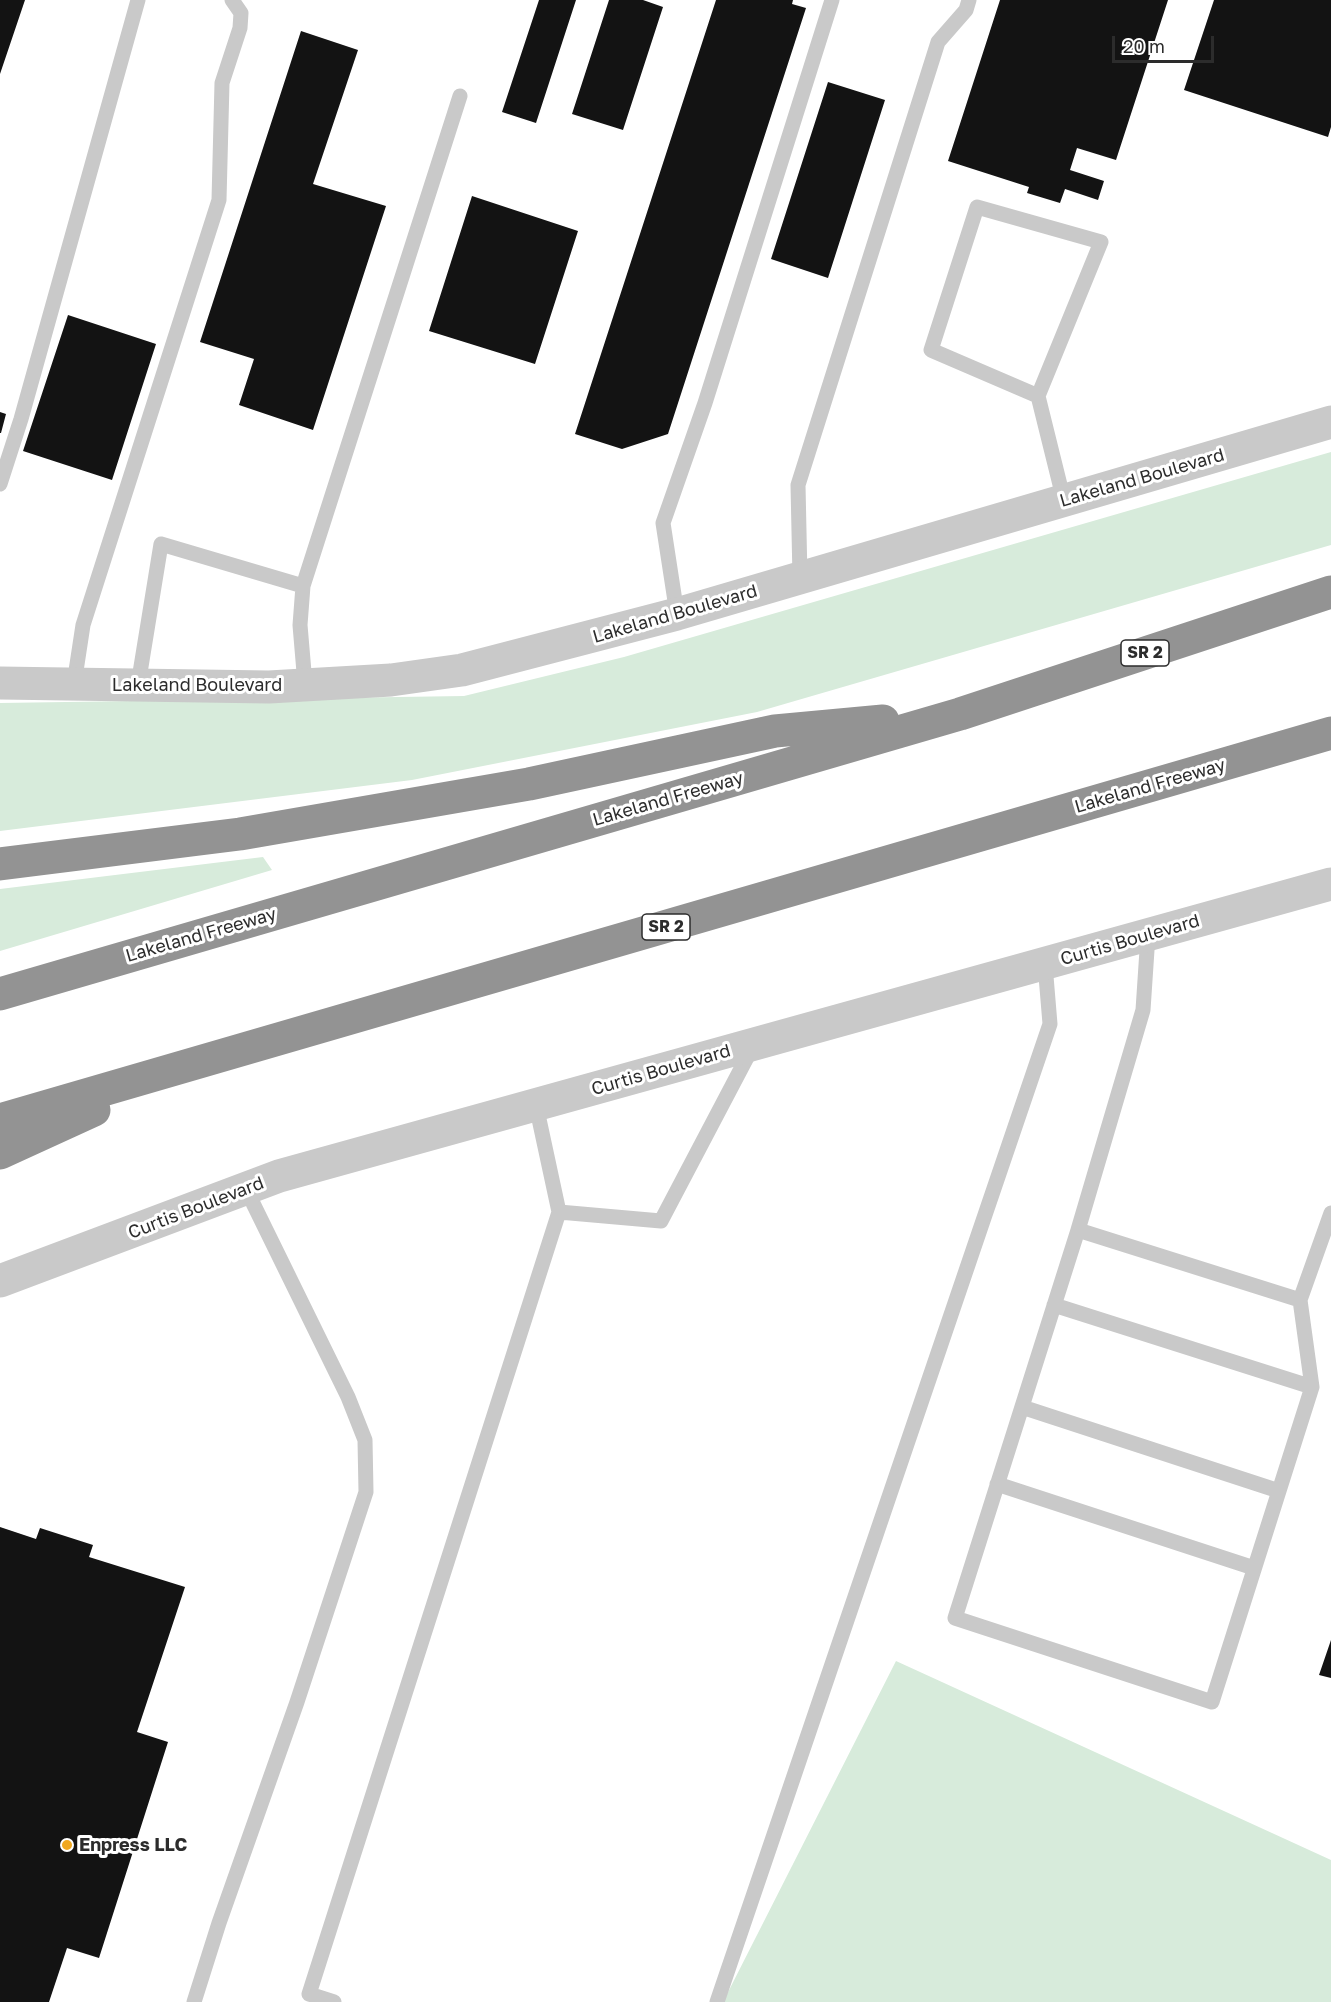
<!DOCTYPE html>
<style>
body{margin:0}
#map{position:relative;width:1331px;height:2002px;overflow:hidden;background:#fff;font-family:"Golos Text",sans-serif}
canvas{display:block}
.scale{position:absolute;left:1112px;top:36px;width:102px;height:27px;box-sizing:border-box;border:3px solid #2c2c2c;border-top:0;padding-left:8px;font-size:18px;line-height:21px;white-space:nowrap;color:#2c2c2c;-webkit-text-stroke:4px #fff;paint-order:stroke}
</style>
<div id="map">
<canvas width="1331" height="2002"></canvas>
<div class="scale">20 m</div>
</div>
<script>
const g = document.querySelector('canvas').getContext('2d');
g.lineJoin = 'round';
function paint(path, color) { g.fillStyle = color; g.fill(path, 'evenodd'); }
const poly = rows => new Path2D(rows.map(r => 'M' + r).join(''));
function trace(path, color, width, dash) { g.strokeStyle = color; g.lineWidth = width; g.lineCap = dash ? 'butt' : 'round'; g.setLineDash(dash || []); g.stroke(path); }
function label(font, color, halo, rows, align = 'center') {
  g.font = font + ' "Golos Text",sans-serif'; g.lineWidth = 6; g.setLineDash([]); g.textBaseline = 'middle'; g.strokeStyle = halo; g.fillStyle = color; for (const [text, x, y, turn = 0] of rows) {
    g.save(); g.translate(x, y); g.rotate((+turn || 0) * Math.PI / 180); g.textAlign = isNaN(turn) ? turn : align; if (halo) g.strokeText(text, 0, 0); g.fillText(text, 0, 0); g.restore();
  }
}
const green = poly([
 [1331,452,1331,545,757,712,412,780,0,831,0,703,464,696,624,657],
 [263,857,272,870,0,951,0,889],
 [896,1661,1331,1860,1331,2002,723,2002]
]);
const building = poly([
 [0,0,25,0,0,74],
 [539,0,576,0,536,123,502,112],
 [609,0,643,0,663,7,623,130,572,114],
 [716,0,793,0,792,4,806,8,668,434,622,449,575,434],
 [1000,0,1168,0,1116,160,1077,148,1070,170,1104,181,1098,200,1065,189,1060,203,1027,193,1029,187,948,161],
 [1214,0,1331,0,1331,127,1328,137,1184,90],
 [301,31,358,50,313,184,386,206,313,430,239,405,254,359,200,342],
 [828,82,885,100,828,278,771,259],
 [472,196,578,231,535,364,429,331],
 [68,315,156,344,112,480,23,451],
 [0,412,6,414,1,433,0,433],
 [0,1527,36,1539,40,1528,93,1545,89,1557,185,1587,137,1732,168,1742,99,1958,67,1948,49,2002,0,2002],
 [1331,1640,1331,1678,1319,1675]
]);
const service = poly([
 [1038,396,1101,242,977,207,931,350,1038,396,1064,501],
 [0,484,21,419,138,0],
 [800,578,798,485,938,42,966,10,969,0],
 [677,614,663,523,705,403,832,0],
 [74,684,83,625,219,200,222,83,240,28,241,13,232,0],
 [305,684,300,625,303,586,460,96],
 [138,685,161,544,303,586],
 [1148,935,1143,1010,1078,1230,1300,1300,1331,1213],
 [559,1212,661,1221,753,1046],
 [1078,1230,955,1618,1212,1702,1312,1387,1300,1300],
 [1054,1305,1312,1387],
 [1022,1407,1279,1491],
 [997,1484,1254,1568],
 [194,2002,219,1923,297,1702,366,1492,365,1440,348,1397,246,1189],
 [334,2002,309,1994,559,1212,536,1105],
 [717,2002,1050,1024,1045,964]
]);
const tertiary = poly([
 [0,683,269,687,391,680,462,670,677,614,1331,422],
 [0,1281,279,1176,1331,884]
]);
const motorway = poly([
 [0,864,240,834,529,784,775,731,883,721],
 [0,994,960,714,1331,592],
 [0,1120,1331,733],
 [0,1153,94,1110]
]);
const markers = [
 [67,1845,6,"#f0a820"]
];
const shields = [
 [1145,653,48],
 [666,927,48]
];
const shieldNames = [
 ["SR 2",1145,653],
 ["SR 2",666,927]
];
const streetNames = [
 ["Lakeland Boulevard",1142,478,-16],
 ["Lakeland Boulevard",675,614,-16],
 ["Lakeland Boulevard",197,685],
 ["Lakeland Freeway",1150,786,-16],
 ["Lakeland Freeway",668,799,-16],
 ["Lakeland Freeway",201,935,-16],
 ["Curtis Boulevard",1130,940,-16],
 ["Curtis Boulevard",661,1070,-16],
 ["Curtis Boulevard",196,1208,-21]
];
const poiNames = [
 ["Enpress LLC",79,1845]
];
paint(green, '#d7ebdb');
paint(building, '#131313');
trace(service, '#c9c9c9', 15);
trace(tertiary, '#c9c9c9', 33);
trace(motorway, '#939393', 33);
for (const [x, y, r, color] of markers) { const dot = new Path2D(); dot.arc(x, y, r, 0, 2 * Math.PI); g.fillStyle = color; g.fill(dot); trace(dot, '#fff', 2); }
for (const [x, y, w] of shields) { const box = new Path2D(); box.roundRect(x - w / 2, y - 13, w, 26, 4.5); g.fillStyle = '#fff'; g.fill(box); trace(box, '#2c2c2c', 1.5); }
label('bold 16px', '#2c2c2c', null, shieldNames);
label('18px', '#2c2c2c', '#fff', streetNames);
label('bold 18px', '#2c2c2c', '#fff', poiNames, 'left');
</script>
